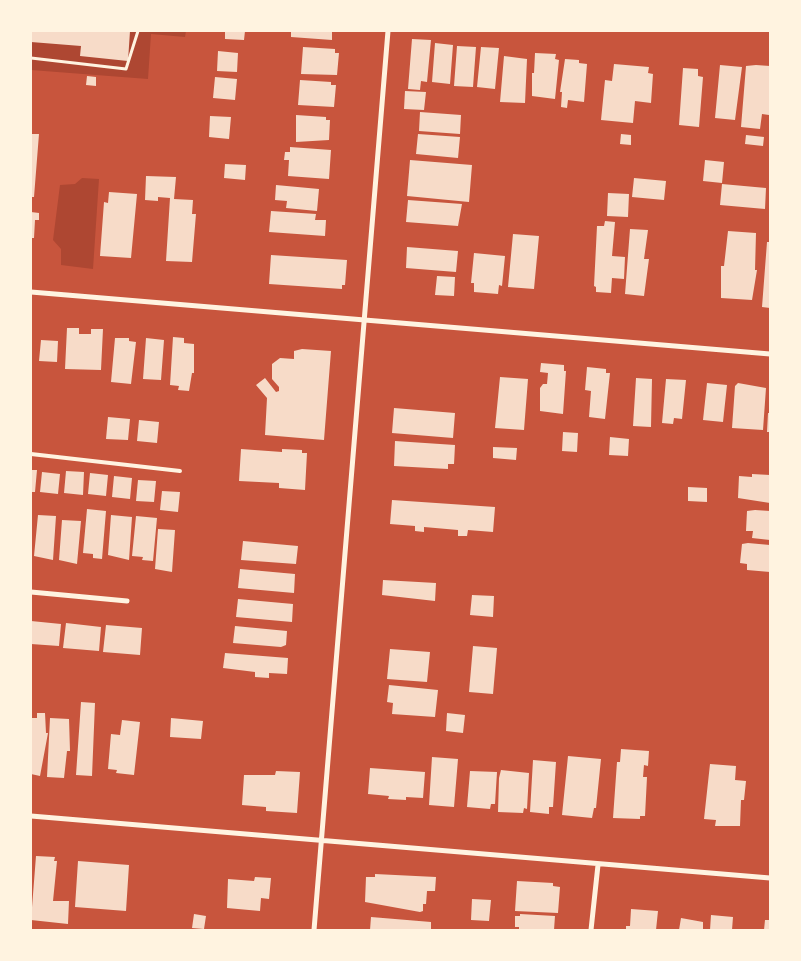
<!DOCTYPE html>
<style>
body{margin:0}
#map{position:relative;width:801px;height:961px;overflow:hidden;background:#c8553d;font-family:Poppins,sans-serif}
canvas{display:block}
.frame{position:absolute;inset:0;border:32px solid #fff3e0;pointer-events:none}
</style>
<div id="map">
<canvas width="801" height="961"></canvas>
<div class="frame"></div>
</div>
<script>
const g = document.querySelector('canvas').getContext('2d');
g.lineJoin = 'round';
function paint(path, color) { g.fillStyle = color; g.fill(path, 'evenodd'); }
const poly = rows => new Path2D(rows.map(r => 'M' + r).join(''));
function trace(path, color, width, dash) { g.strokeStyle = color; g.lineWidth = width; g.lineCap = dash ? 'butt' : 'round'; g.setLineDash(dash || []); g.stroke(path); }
const green = poly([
 [31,31,186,31,185,37,151,34,148,79,31,70],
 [82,178,99,179,93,269,61,265,61,249,53,240,60,185,75,184]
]);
const building = poly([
 [31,31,130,31,128,61,80,56,81,46,31,42],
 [225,31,245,31,244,40,225,39],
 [291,31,332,31,332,40,291,37],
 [412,39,431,40,427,82,421,81,420,90,408,89],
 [435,43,453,45,450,84,432,82],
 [457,46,476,47,473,87,454,86],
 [303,47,335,49,335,53,339,53,337,75,301,74],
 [481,47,499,48,495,89,477,87],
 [218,51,238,53,237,72,217,71],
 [535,53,556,54,555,59,559,60,555,99,532,96,532,73,534,73],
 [504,56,527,59,525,103,500,102],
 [565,59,579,60,579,63,587,64,584,102,568,100,567,108,561,107,562,92,560,92],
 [614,64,649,67,648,73,653,74,651,103,635,101,633,123,601,120,605,80,612,81],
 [720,65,742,67,735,120,715,118],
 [756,65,770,66,769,115,762,114,760,129,741,127,746,66],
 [683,68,698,69,698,76,703,77,699,127,679,125],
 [87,76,96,77,96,86,86,85],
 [215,77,237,79,235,100,213,98],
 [300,80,331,82,331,85,336,85,334,107,298,105],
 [405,91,426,92,424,110,404,109],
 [420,112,461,115,460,134,419,131],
 [296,115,326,117,326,120,330,120,329,140,296,142],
 [210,116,231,117,229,139,209,137],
 [31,134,39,134,34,197,31,197],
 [418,134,460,137,458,158,416,154],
 [621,134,631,135,631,145,620,144],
 [746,135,764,137,763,146,745,144],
 [290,147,331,150,329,179,288,176,289,160,284,160,285,152,290,152],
 [410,160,472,165,469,202,407,196],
 [705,160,724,162,722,183,703,181],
 [225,164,246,165,245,180,224,178],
 [146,176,176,177,174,199,193,200,192,214,196,214,192,262,166,261,170,198,158,197,158,201,145,200],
 [634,178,666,181,664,200,632,197],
 [722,184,766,188,765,209,720,205],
 [276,185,319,189,317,211,286,208,287,201,275,200],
 [109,192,137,194,131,258,100,256,104,202,108,203],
 [608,193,629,194,628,217,607,216],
 [408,200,462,204,458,226,406,222],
 [271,211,316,214,315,220,326,220,325,236,269,232],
 [31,212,39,213,39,220,35,220,34,238,31,238],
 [605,221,615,222,612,256,625,257,624,279,612,278,611,293,596,292,596,287,594,286,597,226,604,226],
 [630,229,648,230,644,259,649,259,644,296,625,294],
 [728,231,756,233,755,270,757,270,752,300,721,298,721,266,724,266],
 [513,234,539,236,534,289,508,287],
 [767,242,770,242,770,308,762,307],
 [407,247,458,251,456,272,406,268],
 [474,253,505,256,502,286,499,285,498,294,474,292,474,283,471,283],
 [271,255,347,260,345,285,342,285,342,289,269,284],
 [437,276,455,277,454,296,435,295],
 [67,328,79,328,79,334,91,334,91,329,103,329,101,370,65,369],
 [173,337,184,338,184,343,194,344,194,373,192,373,189,391,178,390,179,386,170,385],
 [115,338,129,338,129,341,136,342,131,384,111,382],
 [146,338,164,340,161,380,143,379],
 [41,340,58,341,57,362,39,361],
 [302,349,331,351,324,440,265,435,267,398,256,385,265,378,276,392,279,391,279,387,272,379,272,364,280,358,294,359,294,351],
 [541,363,564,365,564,371,566,371,563,414,540,411,540,388,543,384,547,384,548,373,540,372],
 [587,367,606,369,606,373,610,373,605,419,589,417,591,391,585,390],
 [500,377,528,379,524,430,495,428],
 [636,378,652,379,651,427,633,426],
 [666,379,686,380,682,419,674,418,673,424,662,423],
 [707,383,727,385,723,422,703,420],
 [738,383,766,388,763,430,732,428,735,386],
 [394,408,455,413,453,438,392,433],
 [768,413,770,413,770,432,767,432],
 [108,417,130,419,128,440,106,439],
 [139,420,159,422,157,443,137,441],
 [563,432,578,433,577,452,562,451],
 [610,437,629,439,628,456,609,455],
 [395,441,455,445,454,464,448,464,448,469,394,466],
 [493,447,517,448,516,460,493,458],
 [241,449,282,452,282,449,302,450,302,453,307,453,305,490,279,488,279,483,239,481],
 [31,470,37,470,35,492,31,492],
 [66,471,84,472,83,495,64,493],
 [42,472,60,474,58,494,40,492],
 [90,473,108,475,106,496,88,494],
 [752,474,770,475,770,503,738,498,739,476,752,477],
 [114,476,132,478,130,499,112,497],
 [138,480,156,481,154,502,136,501],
 [688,487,707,488,707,502,688,501],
 [162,491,180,492,178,512,160,510],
 [392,500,495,507,493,532,468,530,467,536,458,536,458,530,424,527,424,532,415,531,415,526,390,524],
 [87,509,106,511,102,559,93,558,93,554,83,553],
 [755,510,770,511,770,540,752,538,753,531,746,531,747,511],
 [38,515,56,516,53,560,34,556],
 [111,515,132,517,129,560,108,555],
 [136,516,157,518,153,561,142,560,143,557,132,556],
 [62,520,81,521,77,564,59,560],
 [158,529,175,530,172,572,155,569],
 [243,541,298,546,296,564,241,560],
 [748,543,770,545,770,572,747,570,747,564,740,563,742,544],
 [240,569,295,574,294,593,238,588],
 [383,580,436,583,435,601,382,595],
 [472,595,494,596,493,617,470,615],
 [238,599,293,604,292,622,236,617],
 [31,621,61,624,59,646,31,644],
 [66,623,101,627,99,651,63,648],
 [106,625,142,628,140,655,103,652],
 [235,626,287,631,286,645,281,647,233,643],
 [473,646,497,648,493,694,469,692],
 [390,649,430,652,427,682,387,679],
 [225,653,288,658,287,674,269,673,269,678,255,677,255,672,223,668],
 [389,685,438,690,435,717,392,714,393,703,387,702],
 [81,702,95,703,92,776,76,775],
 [37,713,45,713,46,733,48,733,40,776,31,774,31,718,37,718],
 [447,713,465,715,463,733,446,731],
 [50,718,69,719,70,751,67,751,64,778,47,777],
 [171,718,203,721,201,739,170,737],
 [122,720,140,722,134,775,116,773,117,770,108,769,111,734,120,735],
 [621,749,649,751,648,766,644,765,643,777,647,777,645,816,640,816,640,819,613,818,617,762,620,762],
 [568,756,601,759,596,808,594,808,592,818,562,815],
 [432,757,458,759,454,807,429,805],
 [533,760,556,762,553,807,549,807,549,814,530,812],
 [710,764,736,766,735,780,746,781,744,800,741,800,740,826,715,826,716,820,704,819],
 [370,768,425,772,423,798,406,797,406,800,388,799,389,796,368,794],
 [501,770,529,773,527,809,524,808,523,813,498,812,499,778],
 [276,771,300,772,297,813,266,811,266,807,242,805,244,775,275,775],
 [470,771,497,772,495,804,491,804,490,809,467,807],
 [36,856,55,857,54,861,57,861,53,901,69,901,68,924,31,920],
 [78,861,129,865,126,911,75,907],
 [375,874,436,877,435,891,427,891,426,904,423,904,423,911,420,912,365,902,366,877,375,877],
 [255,877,271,878,269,899,261,898,260,911,227,908,228,879,254,881],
 [517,881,553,883,553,886,560,887,558,913,515,911],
 [472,899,491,900,489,921,471,920],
 [631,909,658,911,656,930,626,930,626,926,630,926],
 [194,914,206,916,204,929,192,928],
 [520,914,555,916,554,930,519,930,519,927,515,927,515,916,520,916],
 [711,915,733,917,732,930,710,930],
 [371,917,431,922,431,930,370,930],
 [681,918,703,922,703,930,679,930],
 [765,920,770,920,770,930,764,930]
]);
const path = poly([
 [31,58,126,69,138,31]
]);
const service = poly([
 [31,454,180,471]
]);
const minor = poly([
 [31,292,770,354],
 [31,592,127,601],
 [31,816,770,878],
 [314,930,388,31],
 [591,930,598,865]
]);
paint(green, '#ae4732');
paint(building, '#f7dbc8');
trace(path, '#fff3e0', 3);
trace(service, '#fff3e0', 4);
trace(minor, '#fff3e0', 5);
</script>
